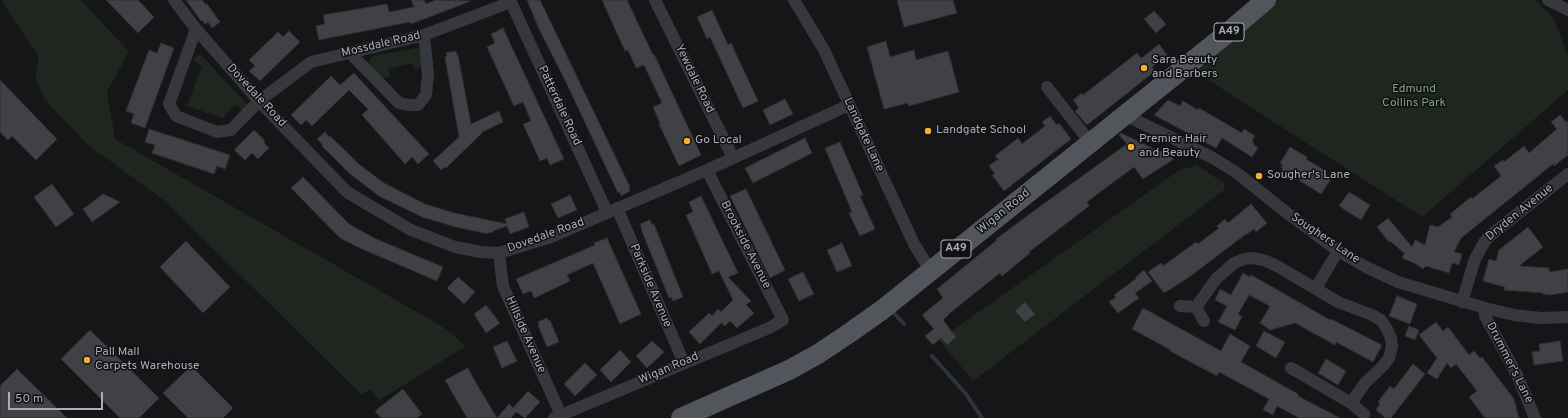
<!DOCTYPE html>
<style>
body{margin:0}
#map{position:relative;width:1568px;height:418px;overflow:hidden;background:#161618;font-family:Overpass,sans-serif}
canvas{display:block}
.scale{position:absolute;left:8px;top:392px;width:95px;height:18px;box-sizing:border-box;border:2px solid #a8adb8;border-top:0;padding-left:5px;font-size:12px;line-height:14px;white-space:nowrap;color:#a8adb8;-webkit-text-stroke:3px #111113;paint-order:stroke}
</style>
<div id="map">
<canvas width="1568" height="418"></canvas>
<div class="scale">50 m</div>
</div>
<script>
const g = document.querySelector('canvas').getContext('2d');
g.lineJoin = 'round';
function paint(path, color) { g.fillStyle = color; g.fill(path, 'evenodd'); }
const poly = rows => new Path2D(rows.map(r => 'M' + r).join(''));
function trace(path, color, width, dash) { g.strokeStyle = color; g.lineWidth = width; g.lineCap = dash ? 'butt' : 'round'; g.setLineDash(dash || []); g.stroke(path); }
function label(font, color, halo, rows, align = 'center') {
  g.font = font + ' Overpass,sans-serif'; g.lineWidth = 3; g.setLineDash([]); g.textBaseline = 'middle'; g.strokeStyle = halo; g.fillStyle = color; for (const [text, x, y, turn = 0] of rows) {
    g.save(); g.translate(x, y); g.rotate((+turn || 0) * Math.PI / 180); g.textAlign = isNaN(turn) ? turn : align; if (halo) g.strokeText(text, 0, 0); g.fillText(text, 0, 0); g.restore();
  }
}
const green = poly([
 [1,0,81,0,129,52,107,92,115,139,443,327,466,346,380,400,370,390,361,394,166,202,87,144,44,99,35,75,39,57],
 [1274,0,1536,0,1554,19,1568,56,1568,90,1422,217,1188,67],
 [416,48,421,51,422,66,415,70,413,63,388,69,390,77,380,78,370,67,370,59,374,56],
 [198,55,201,55,244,101,248,107,244,112,235,105,223,118,187,106,202,66,194,61,195,57],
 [1197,165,1225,184,1224,190,973,381,939,340,1178,171]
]);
const stream = poly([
 [893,312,904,324],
 [932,356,966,394,982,418]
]);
const building = poly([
 [106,0,138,0,154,17,138,33,106,0],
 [186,0,202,0,206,5,207,4,220,22,212,28,208,22,205,24,202,20,201,21,186,0],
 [411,0,424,0,426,4,435,0,471,1,411,24,410,22,319,40,316,26,325,24,323,15,387,4,389,12,414,7,411,0],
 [527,0,540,0,630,187,629,188,630,191,621,196,620,192,618,193,565,80,539,29,527,0],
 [602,0,627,0,653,55,654,54,701,155,679,166,659,124,660,123,653,107,662,103,644,65,636,68,628,50,625,51,602,0],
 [897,0,953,0,957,13,904,27,897,0],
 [712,10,728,45,731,43,758,101,743,108,710,37,707,39,697,17,712,10],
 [1154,11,1166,24,1156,33,1144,19,1154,11],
 [503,28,564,159,550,165,547,158,540,161,523,124,531,121,523,102,514,106,487,47,495,43,491,34,503,28],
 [289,31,300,42,260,81,249,71,255,66,249,60,278,32,283,37,289,31],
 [886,41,890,57,914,50,916,60,948,51,959,92,909,106,908,103,884,109,867,47,886,41],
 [161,43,174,48,145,128,131,123,134,114,126,111,149,50,157,53,161,43],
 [1159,44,1167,55,1152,67,1155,71,1087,125,1075,111,1079,108,1073,100,1082,93,1083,95,1137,53,1141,58,1143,57,1159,44],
 [456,51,457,55,458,55,471,124,499,111,503,122,482,132,482,133,446,168,445,167,441,170,433,161,459,137,445,57,447,56,446,53,456,51],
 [354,73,429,154,418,164,412,157,405,164,362,115,368,109,349,90,312,126,306,120,301,125,291,115,331,76,340,85,354,73],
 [0,80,57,139,36,160,12,136,8,140,0,132,0,80],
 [785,99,793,114,770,125,763,110,785,99],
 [1168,100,1180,106,1183,101,1198,110,1199,108,1242,133,1244,129,1255,136,1252,141,1254,142,1253,144,1258,148,1252,157,1222,138,1216,148,1154,115,1168,100],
 [1560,115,1566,122,1568,121,1568,155,1554,166,1553,164,1461,238,1454,252,1462,254,1459,265,1452,263,1449,273,1426,266,1423,269,1416,264,1402,258,1404,253,1390,241,1389,242,1377,227,1388,218,1412,247,1415,240,1425,245,1430,225,1438,227,1452,217,1450,214,1471,197,1472,199,1501,176,1494,166,1503,160,1504,162,1524,146,1529,153,1557,129,1551,122,1560,115],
 [1050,116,1057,125,1059,123,1071,139,1004,191,992,175,995,174,989,166,998,159,995,156,1018,138,1022,144,1045,126,1042,122,1050,116],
 [149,129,230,155,225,169,217,166,214,174,152,153,155,145,145,142,149,129],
 [254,130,265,141,264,143,269,148,258,159,252,153,245,160,234,150,254,130],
 [325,132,329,137,330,136,360,165,384,183,425,204,454,213,507,224,505,219,524,212,529,227,510,234,507,226,493,231,492,233,488,232,488,234,456,227,422,217,379,196,349,173,322,146,323,145,317,139,325,132],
 [1121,133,1160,152,1161,151,1174,159,1143,179,1134,167,1100,192,1087,202,1089,206,1029,252,1030,253,1002,276,1000,273,950,313,943,320,956,337,947,345,941,338,933,345,925,336,934,329,922,315,943,298,937,289,997,240,996,239,1042,205,1127,144,1119,135,1121,133],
 [805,138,812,153,753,183,745,168,805,138],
 [840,142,863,195,860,196,875,229,860,236,849,213,852,212,825,148,840,142],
 [1290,147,1307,157,1306,159,1324,170,1322,173,1331,179,1321,194,1294,177,1292,180,1280,172,1283,168,1281,167,1283,165,1280,163,1290,147],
 [303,177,349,224,374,238,443,267,437,281,362,249,340,238,291,188,303,177],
 [52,184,74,214,56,227,34,197,52,184],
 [746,189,785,270,770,278,730,196,746,189],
 [1349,192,1370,205,1361,220,1339,206,1349,192],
 [103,194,120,202,92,222,83,209,103,194],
 [570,195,577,210,558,218,551,204,570,195],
 [701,196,738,273,728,277,751,301,746,305,754,313,737,328,730,321,725,326,721,323,700,344,689,332,709,313,712,316,718,309,721,312,733,300,719,271,712,274,686,215,693,212,689,202,701,196],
 [1251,204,1267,223,1256,232,1254,229,1247,234,1246,234,1188,278,1164,293,1148,272,1161,263,1163,266,1196,242,1198,244,1219,228,1217,226,1225,219,1228,223,1251,204],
 [650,220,652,225,654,224,683,297,673,301,671,297,669,298,641,229,642,229,640,224,650,220],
 [1528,227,1543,247,1519,266,1549,268,1549,272,1568,269,1568,292,1550,295,1542,294,1543,293,1504,290,1505,287,1483,281,1489,259,1496,261,1499,250,1528,227],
 [607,238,641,314,620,324,593,263,567,275,570,281,545,293,534,298,531,291,523,294,516,279,595,245,594,243,607,238],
 [186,241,230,287,203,313,160,267,186,241],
 [842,243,852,266,837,272,827,250,842,243],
 [1144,270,1152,281,1135,293,1139,298,1118,313,1109,302,1116,297,1114,295,1137,278,1136,277,1144,270],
 [803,272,814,294,799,301,788,279,803,272],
 [1243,273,1250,277,1251,275,1269,285,1330,320,1331,319,1382,345,1373,362,1336,342,1335,345,1295,323,1270,330,1260,323,1270,306,1249,295,1238,314,1242,317,1235,330,1218,322,1227,306,1215,300,1220,289,1231,295,1243,273],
 [458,277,475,292,464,304,447,288,458,277],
 [1397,296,1417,304,1410,324,1389,316,1397,296],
 [1025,302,1035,314,1025,322,1015,311,1025,302],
 [486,305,500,323,486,333,474,314,486,305],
 [1143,308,1221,351,1230,334,1250,346,1241,362,1298,394,1298,396,1340,418,1299,418,1277,406,1273,415,1263,410,1269,399,1219,372,1217,376,1170,351,1171,350,1132,329,1143,308],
 [547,318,548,321,550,320,559,342,547,347,538,325,539,325,538,322,547,318],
 [1436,322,1443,331,1448,327,1469,355,1474,351,1480,358,1482,357,1514,399,1519,418,1485,418,1469,397,1477,391,1456,364,1451,368,1447,363,1437,379,1427,373,1437,358,1419,335,1436,322],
 [1409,326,1419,330,1415,340,1405,336,1409,326],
 [90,330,159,398,139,418,120,418,61,359,90,330],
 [1264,331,1285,342,1276,358,1256,346,1264,331],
 [507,341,517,361,502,368,493,347,507,341],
 [652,341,664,352,647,368,636,356,652,341],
 [1560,341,1563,361,1534,365,1532,352,1540,351,1539,344,1560,341],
 [620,350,631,362,611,382,600,370,620,350],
 [1326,359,1346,371,1338,385,1318,373,1326,359],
 [585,363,597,375,575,396,564,384,585,363],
 [1413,364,1425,374,1391,418,1385,418,1376,410,1380,404,1378,402,1390,386,1394,389,1413,364],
 [191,366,233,408,223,418,188,418,163,393,191,366],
 [468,368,476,383,497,418,467,418,445,380,468,368],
 [17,369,67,418,0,418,0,386,17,369],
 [403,389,422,414,417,418,381,418,375,411,403,389],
 [528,391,540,402,525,418,516,412,511,418,497,418,509,404,513,408,528,391]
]);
const street = poly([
 [174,0,196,29,259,101,347,192,411,230,455,247,481,252,499,253,551,237,707,170,849,105],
 [510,0,607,212],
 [655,0,733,158],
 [794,0,824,50,914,244,930,270],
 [1548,0,1568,10],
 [196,29,169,104,176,116,217,132,231,130,259,101,311,62,424,35,511,2],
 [350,53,399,103,410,105,418,105,426,95,428,74,424,35],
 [1047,87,1090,142],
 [1125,115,1213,158,1237,173,1287,213,1338,251,1368,268,1398,282,1485,308,1514,315,1541,318,1568,317],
 [617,208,684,363],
 [499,253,503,286,561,415],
 [1316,288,1338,251],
 [1462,302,1475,259,1485,241,1492,234,1568,174],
 [1180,306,1196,307],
 [1485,308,1485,316,1517,375,1535,418],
 [1204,321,1196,307,1216,279,1234,263,1244,259,1254,258,1266,261,1277,266,1338,302,1372,315,1381,320,1387,329,1391,338,1392,347,1389,358,1383,366,1365,383,1351,403],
 [1291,368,1351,403,1364,414],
 [554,418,769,328,783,320,707,170]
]);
const primary = poly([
 [681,418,789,370,818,354,848,334,882,310,1125,115,1225,35,1266,0]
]);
const markers = [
 [1144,68,4,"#f2b134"],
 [928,131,4,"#f2b134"],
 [687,141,4,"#f2b134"],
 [1131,147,4,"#f2b134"],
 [1259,176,4,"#f2b134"],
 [87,360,4,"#f2b134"]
];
const shields = [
 [1229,32,30],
 [956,249,30]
];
const shieldNames = [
 ["A49",1229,32],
 ["A49",956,249]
];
const streetNames = [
 ["Mossdale Road",381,45,-13],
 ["Yewdale Road",694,79,64],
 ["Dovedale Road",256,96,47],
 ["Patterdale Road",559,106,65],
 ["Landgate Lane",863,135,65],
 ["Wigan Road",1004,212,-39],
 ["Dryden Avenue",1520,213,-39],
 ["Dovedale Road",546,236,-20],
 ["Soughers Lane",1325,239,34],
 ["Brookside Avenue",745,245,63],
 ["Parkside Avenue",650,286,67],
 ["Hillside Avenue",525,335,66],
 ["Drummer's Lane",1509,363,63],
 ["Wigan Road",669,369,-23]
];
const poiNames = [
 ["Sara Beauty",1152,61],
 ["and Barbers",1152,75],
 ["Landgate School",936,131],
 ["Premier Hair",1139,140],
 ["and Beauty",1139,154],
 ["Go Local",695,141],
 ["Sougher's Lane",1267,176],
 ["Pall Mall",95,353],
 ["Carpets Warehouse",95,367]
];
const parkNames = [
 ["Edmund",1414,90],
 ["Collins Park",1414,104]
];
paint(green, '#1e261f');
trace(stream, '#2c353c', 4);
paint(building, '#404145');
trace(building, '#303034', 1);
trace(street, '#37383d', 12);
trace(primary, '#53555c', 20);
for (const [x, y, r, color] of markers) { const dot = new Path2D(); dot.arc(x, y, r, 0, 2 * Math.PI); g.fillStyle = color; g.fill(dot); trace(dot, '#111113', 1.5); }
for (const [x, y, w] of shields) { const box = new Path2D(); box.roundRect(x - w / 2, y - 9, w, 18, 3); g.fillStyle = '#111113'; g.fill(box); trace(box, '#a8adb8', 1); }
label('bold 11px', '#a8adb8', null, shieldNames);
label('12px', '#a8adb8', '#111113', streetNames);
label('12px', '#a8adb8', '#111113', poiNames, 'left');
label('12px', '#7fa381', '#111113', parkNames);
</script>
